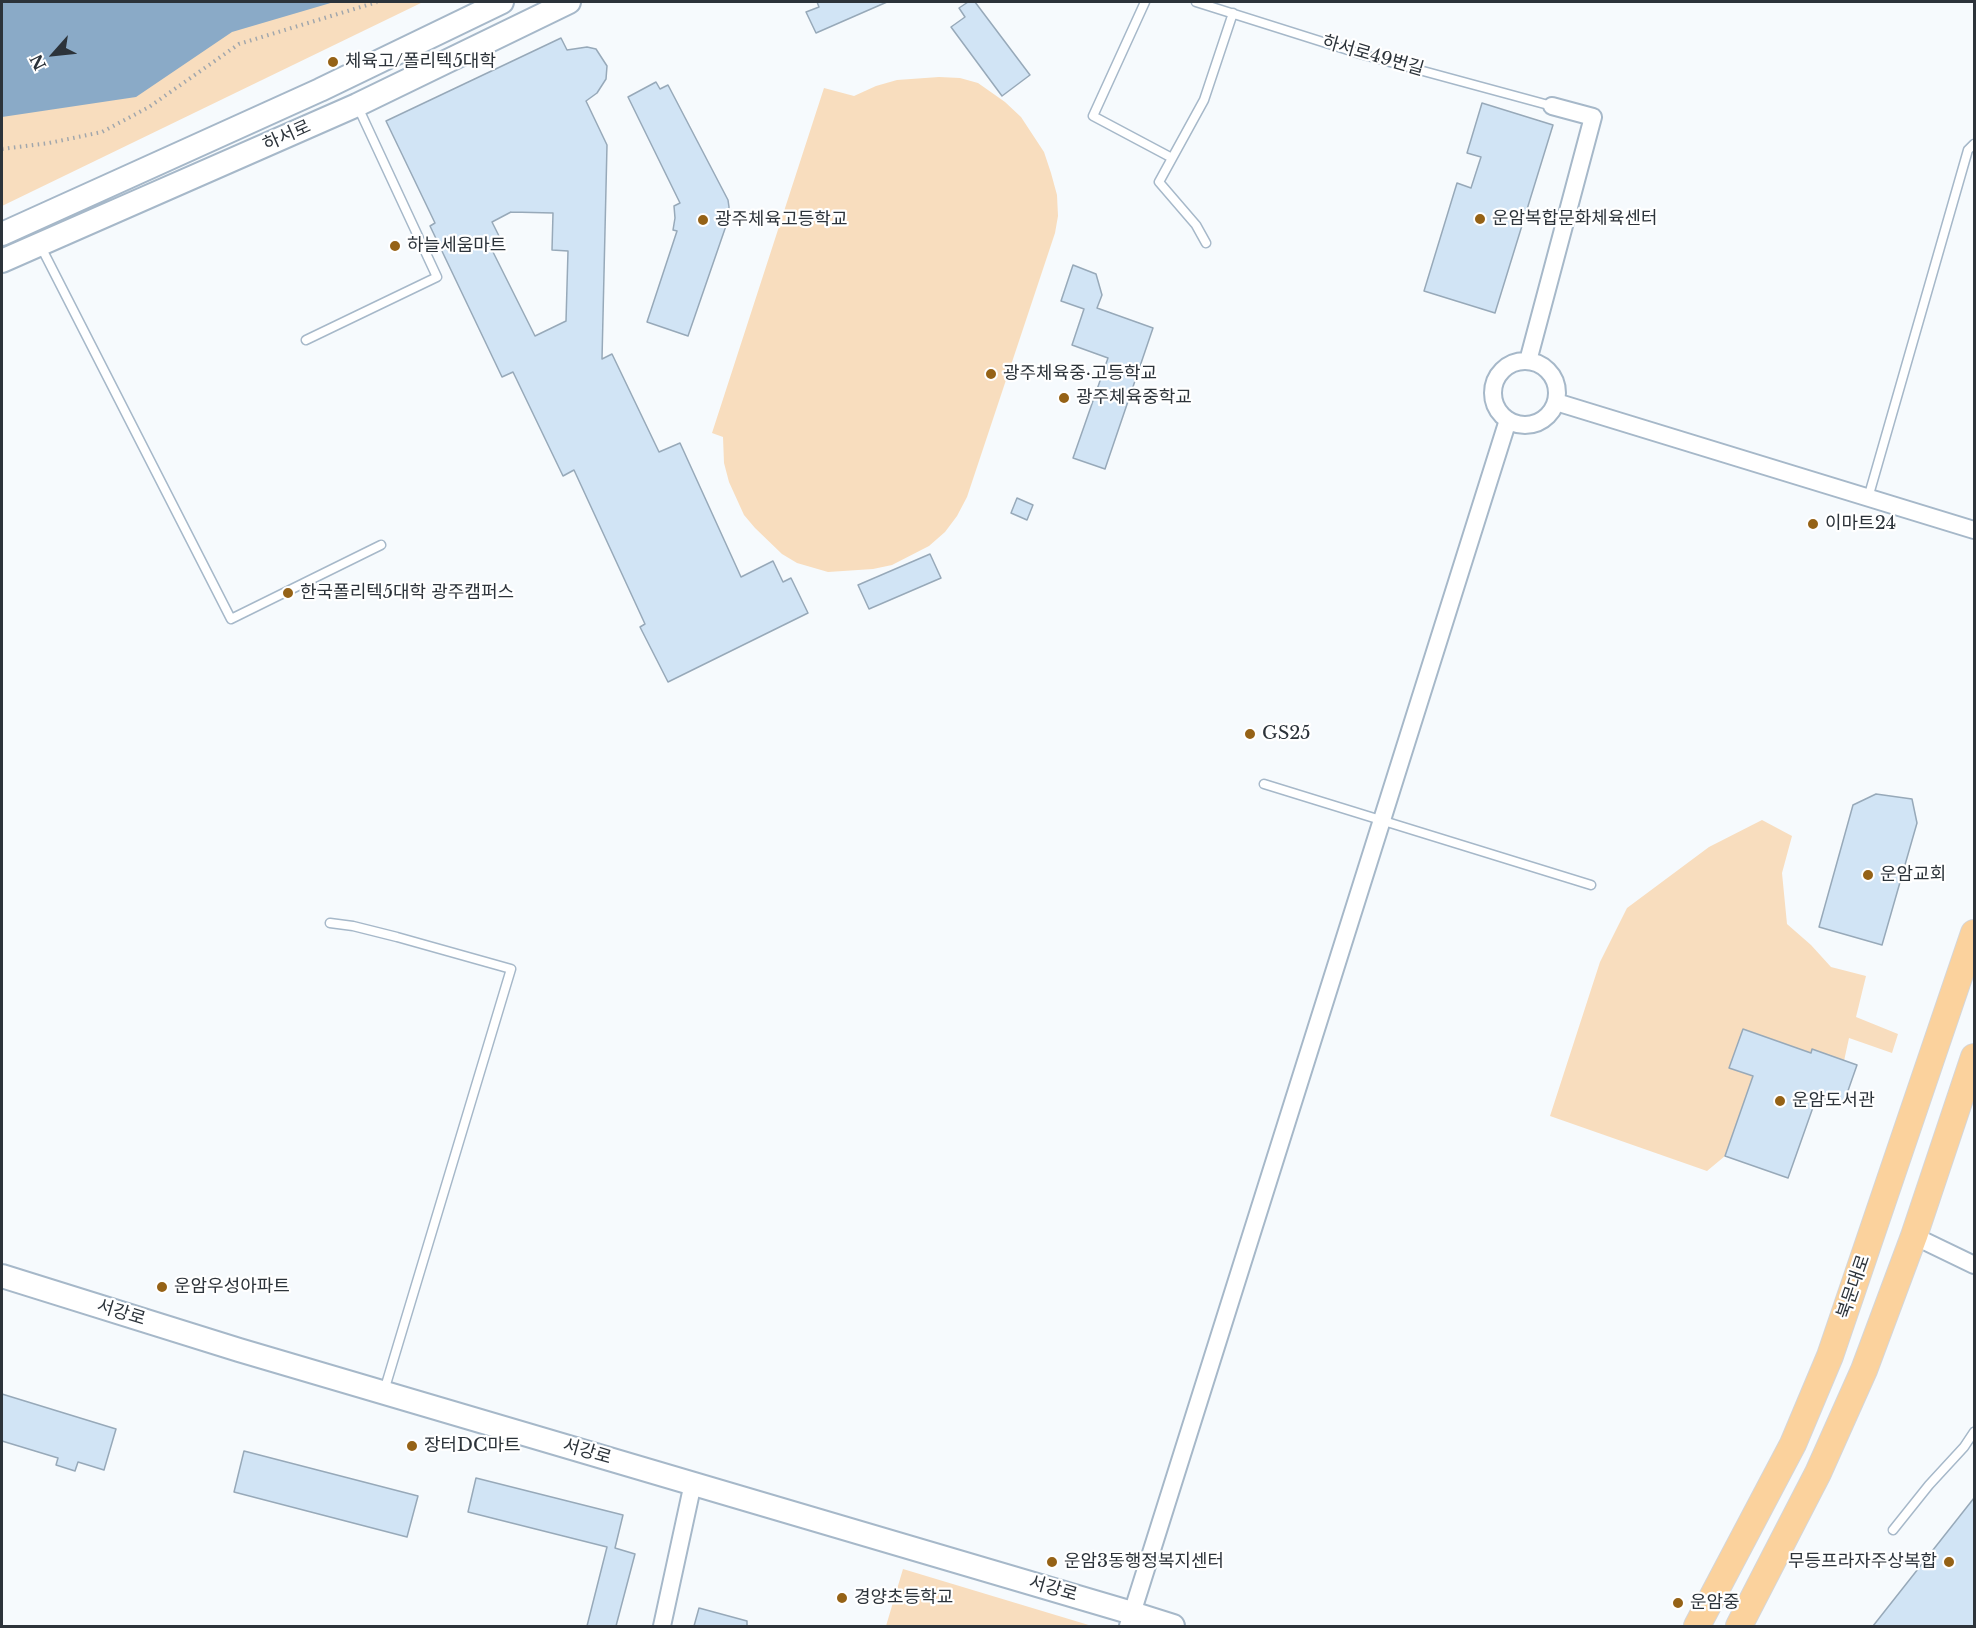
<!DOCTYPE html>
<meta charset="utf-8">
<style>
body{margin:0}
#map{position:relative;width:1976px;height:1628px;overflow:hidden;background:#f6fafd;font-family:"Libre Baskerville",serif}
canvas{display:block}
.frame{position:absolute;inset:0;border:3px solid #2c333a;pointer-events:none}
.north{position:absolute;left:24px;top:24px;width:60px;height:60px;-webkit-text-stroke:4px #fff;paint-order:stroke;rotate:243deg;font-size:16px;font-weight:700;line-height:24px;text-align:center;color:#2c333a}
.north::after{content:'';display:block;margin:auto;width:21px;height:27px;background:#2c333a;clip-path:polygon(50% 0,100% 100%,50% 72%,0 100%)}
</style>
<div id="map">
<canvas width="1976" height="1628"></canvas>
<div class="frame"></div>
<div class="north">N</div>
</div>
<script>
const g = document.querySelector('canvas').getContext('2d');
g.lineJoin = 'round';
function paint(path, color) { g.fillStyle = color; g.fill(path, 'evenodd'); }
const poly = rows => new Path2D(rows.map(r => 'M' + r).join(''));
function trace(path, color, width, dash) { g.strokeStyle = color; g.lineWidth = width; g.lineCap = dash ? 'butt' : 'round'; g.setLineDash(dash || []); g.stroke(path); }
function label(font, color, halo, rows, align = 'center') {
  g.font = font + ' "Libre Baskerville","Noto Sans KR",serif'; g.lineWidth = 4.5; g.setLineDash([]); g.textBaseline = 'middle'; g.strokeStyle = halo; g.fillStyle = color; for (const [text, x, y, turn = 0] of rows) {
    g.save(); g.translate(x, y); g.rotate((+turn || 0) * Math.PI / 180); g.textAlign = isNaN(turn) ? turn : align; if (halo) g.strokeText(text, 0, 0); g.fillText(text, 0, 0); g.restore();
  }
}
const green = poly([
 [2,2,423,2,2,206],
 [939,77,960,78,978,83,1005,102,1021,117,1044,152,1051,173,1057,195,1058,216,1055,233,967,497,957,516,945,532,929,546,892,565,873,569,828,572,797,563,782,554,755,528,744,515,729,482,724,463,723,437,712,433,824,88,854,96,876,86,897,80],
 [1762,820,1792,836,1782,873,1787,924,1811,945,1831,967,1866,976,1856,1017,1898,1034,1892,1053,1849,1038,1844,1061,1812,1049,1803,1074,1753,1076,1725,1156,1707,1171,1550,1116,1600,962,1627,908,1709,847],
 [903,1569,1092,1626,886,1626]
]);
const water = poly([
 [2,2,334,2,232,32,136,97,2,117]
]);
const building = poly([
 [817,2,887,2,816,33,806,12,819,7,817,2],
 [968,2,975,2,1030,75,1002,96,951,27,965,17,959,8,968,2],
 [561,38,567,50,587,47,596,49,607,66,606,79,597,93,586,101,607,145,602,359,612,354,659,452,680,443,741,577,773,561,783,582,791,578,808,613,668,682,640,627,645,624,574,470,563,476,513,372,502,377,430,226,435,223,386,121,561,38],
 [511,212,553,213,552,250,568,251,566,321,535,336,489,244,500,238,492,222,511,212],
 [656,82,660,89,668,85,728,200,729,207,728,220,688,336,647,322,677,231,673,230,675,218,674,206,680,203,628,97,656,82],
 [1482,103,1553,125,1495,313,1424,291,1457,183,1471,188,1481,157,1467,153,1482,103],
 [1073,265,1096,274,1102,295,1097,308,1153,328,1105,469,1073,458,1108,358,1072,345,1084,309,1061,301,1073,265],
 [1017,498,1033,505,1027,520,1011,513,1017,498],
 [930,554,941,578,869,609,858,585,930,554],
 [1876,794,1912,799,1917,823,1882,945,1819,927,1853,805,1876,794],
 [1743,1029,1811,1053,1812,1049,1857,1065,1843,1105,1817,1096,1788,1178,1725,1156,1753,1076,1729,1068,1743,1029],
 [2,1394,116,1429,104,1470,78,1462,75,1471,56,1465,58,1458,2,1441,2,1394],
 [244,1451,418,1496,407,1537,234,1492,244,1451],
 [476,1478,623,1515,615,1548,635,1554,616,1626,587,1626,607,1547,468,1512,476,1478],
 [1974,1498,1974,1626,1873,1626,1974,1498],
 [699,1608,747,1621,747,1626,694,1626,699,1608]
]);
const path = poly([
 [2,149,49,143,102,132,149,107,239,44,377,2]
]);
const lane = poly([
 [1145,2,1093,116,1172,158],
 [1196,2,1364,55,1552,106],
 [1206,243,1196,225,1159,182,1204,100,1233,13],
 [40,245,231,619,381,545],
 [306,340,437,277,357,105],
 [1868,498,1968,150,1974,144],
 [1264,784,1591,885],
 [330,923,353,926,397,937,511,969,384,1391],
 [1893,1530,1929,1485,1964,1447,1974,1432]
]);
const street = poly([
 '1493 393a32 32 0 1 1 64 0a32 32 0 1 1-64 0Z',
 [1528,361,1593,117,1552,106],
 [1556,402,1974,530],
 [1914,1236,1974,1265],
 [662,1626,693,1483],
 [1128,1626,1508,420]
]);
const secondary = poly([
 [2,234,320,90,502,2],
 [2,261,357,105,569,2],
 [2,1276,239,1350,1132,1613,1173,1626]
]);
const primary = poly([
 [1697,1626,1793,1444,1830,1356,1974,933],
 [1739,1626,1818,1473,1864,1370,1914,1236,1974,1057]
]);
const markers = [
 [333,62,6,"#956216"],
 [1480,219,6,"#956216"],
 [703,220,6,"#956216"],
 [395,246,6,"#956216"],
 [991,374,6,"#956216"],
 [1064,398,6,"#956216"],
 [1813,524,6,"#956216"],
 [288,593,6,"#956216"],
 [1250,734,6,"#956216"],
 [1868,875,6,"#956216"],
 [1780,1101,6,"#956216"],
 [162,1287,6,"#956216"],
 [412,1446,6,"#956216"],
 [1052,1562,6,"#956216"],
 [1949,1562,6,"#956216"],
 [842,1598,6,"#956216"],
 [1678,1603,6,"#956216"]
];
const streetNames = [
 ["하서로49번길",1373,56,16],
 ["하서로",287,136,-24],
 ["북문대로",1854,1287,-71],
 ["서강로",121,1313,17],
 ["서강로",587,1452,16],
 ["서강로",1053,1589,16]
];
const poiNames = [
 ["체육고/폴리텍5대학",345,62],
 ["운암복합문화체육센터",1492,219],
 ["광주체육고등학교",715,220],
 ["하늘세움마트",407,246],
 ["광주체육중·고등학교",1003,374],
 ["광주체육중학교",1076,398],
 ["이마트24",1825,524],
 ["한국폴리텍5대학 광주캠퍼스",300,593],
 ["GS25",1262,734],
 ["운암교회",1880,875],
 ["운암도서관",1792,1101],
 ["운암우성아파트",174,1287],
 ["장터DC마트",424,1446],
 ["운암3동행정복지센터",1064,1562],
 ["무등프라자주상복합",1937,1562,"right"],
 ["경양초등학교",854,1598],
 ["운암중",1690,1603]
];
paint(green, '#f8ddbe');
paint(water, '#8aaac7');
paint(building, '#d1e4f5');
trace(building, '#97a9b9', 1.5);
trace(lane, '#a6b8c9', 11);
trace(street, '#a6b8c9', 20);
trace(secondary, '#a6b8c9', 26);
trace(primary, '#d5d6d8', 28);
trace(path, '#a2a7ac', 4, [1.5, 4.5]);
trace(lane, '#fff', 8);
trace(street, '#fff', 16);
trace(secondary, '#fff', 22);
trace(primary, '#fbd29d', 26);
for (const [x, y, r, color] of markers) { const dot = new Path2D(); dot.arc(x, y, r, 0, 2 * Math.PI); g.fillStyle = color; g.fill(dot); trace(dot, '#fff', 2); }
label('18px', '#2c333a', '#fff', streetNames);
label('18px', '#2c333a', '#fff', poiNames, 'left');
</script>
